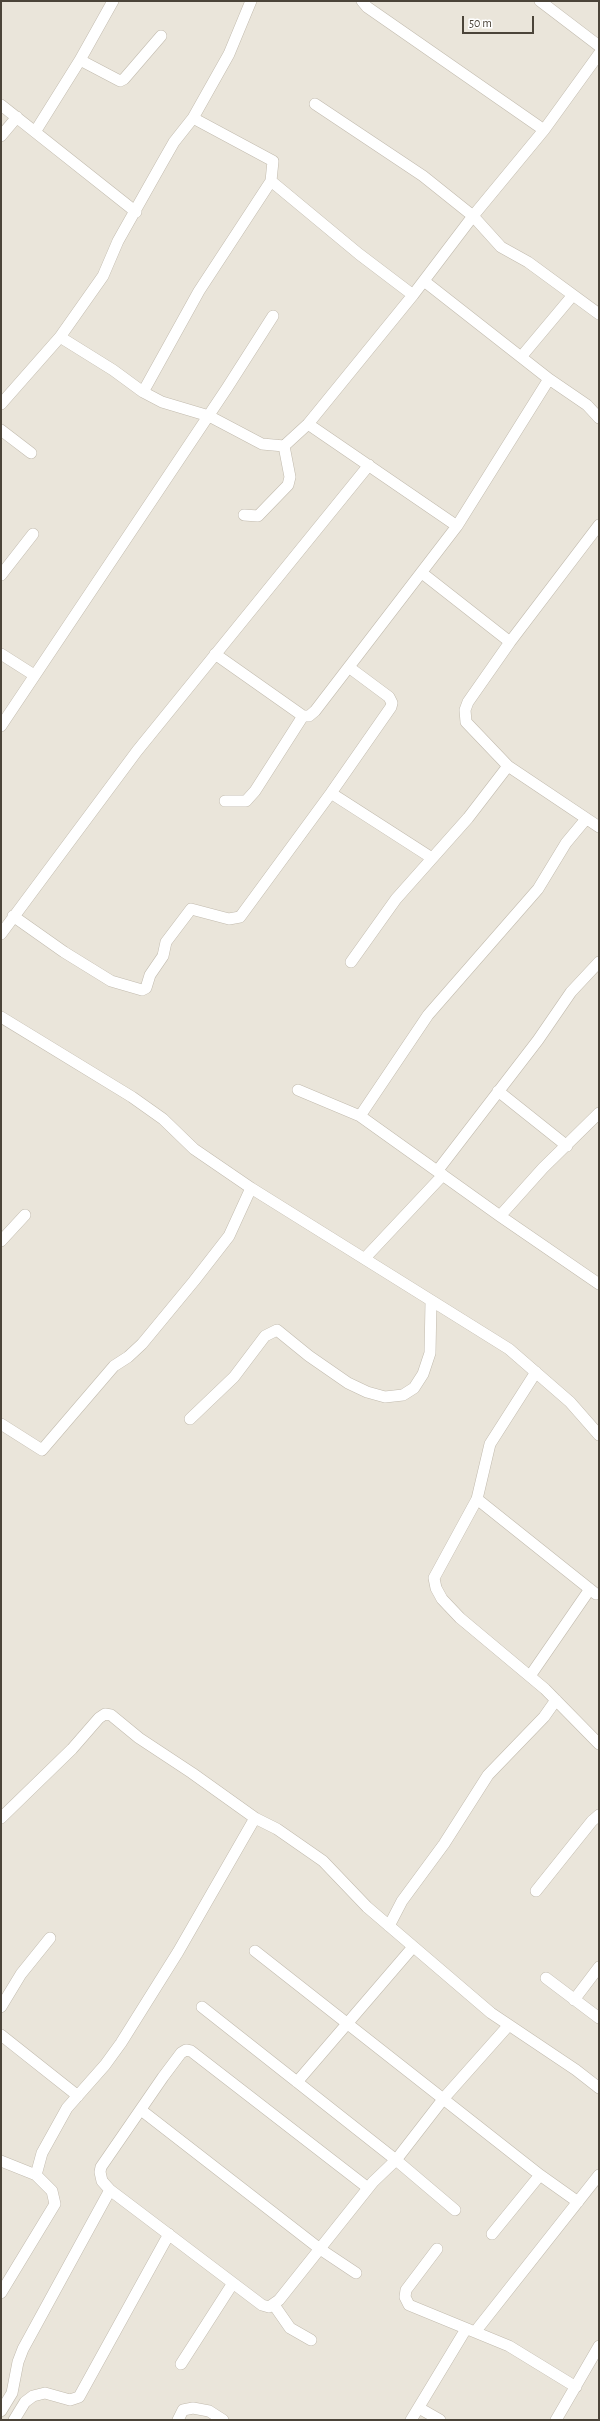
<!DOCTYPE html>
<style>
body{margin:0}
#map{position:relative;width:600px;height:2421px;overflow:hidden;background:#f6f3ec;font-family:"Alegreya Sans",sans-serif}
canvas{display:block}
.frame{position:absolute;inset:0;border:2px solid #4b4439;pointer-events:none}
.scale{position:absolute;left:462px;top:16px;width:72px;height:18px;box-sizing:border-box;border:2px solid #4b4439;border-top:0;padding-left:5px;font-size:12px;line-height:14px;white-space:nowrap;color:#4b4439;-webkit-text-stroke:3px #fff;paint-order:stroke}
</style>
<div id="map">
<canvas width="600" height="2421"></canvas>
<div class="frame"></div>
<div class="scale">50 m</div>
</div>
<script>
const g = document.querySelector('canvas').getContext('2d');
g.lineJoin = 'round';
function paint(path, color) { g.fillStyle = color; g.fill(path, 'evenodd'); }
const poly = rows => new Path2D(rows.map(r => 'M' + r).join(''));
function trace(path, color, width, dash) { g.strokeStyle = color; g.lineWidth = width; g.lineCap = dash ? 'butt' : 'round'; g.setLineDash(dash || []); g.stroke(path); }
const residential = poly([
 [1,1,599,1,599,2420,1,2420]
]);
const minor = poly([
 [362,1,367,7,544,130],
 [540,1,599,46],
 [80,60,120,81,124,79,161,36],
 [315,104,423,176,473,216,501,247,528,262,599,314],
 [1,105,136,212],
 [193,118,273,161,271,181,359,254,413,295],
 [35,132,80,60,113,1],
 [1,136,17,117],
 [424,281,549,379,587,405,599,418],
 [60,337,103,276,118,241,162,163,174,142,193,118,229,54,251,1],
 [521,357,573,295],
 [143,392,199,291,271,181],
 [1,404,60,337,113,370,143,392,162,402,209,416,262,444,284,446,308,424,413,295,473,216,544,130,599,54],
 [308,424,457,526],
 [1,430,31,453],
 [244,515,258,516,288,485,290,477,284,446],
 [599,525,510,642,468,702,465,710,466,722,508,766,599,827],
 [422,573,510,642],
 [1,575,33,534],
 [1,654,34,675],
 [215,654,303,716,309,716,315,711,457,526,549,379],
 [1,726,227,388,273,316],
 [331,793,432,858],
 [225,801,246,801,255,791,303,716],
 [13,916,64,952,111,981,142,990,146,988,150,975,163,956,166,942,191,909,229,919,240,917,331,793,391,707,392,703,389,697,350,668],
 [1,934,137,751,369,465],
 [351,962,396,899,468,818,508,766],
 [1,1017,132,1097,163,1119,194,1149,251,1188,509,1349,570,1402,599,1435],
 [298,1090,360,1116,500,1216,599,1284],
 [498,1091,567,1146],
 [360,1116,428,1015,538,889,566,843,586,819],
 [438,1170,538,1040,571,992,599,962],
 [500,1216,543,1168,599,1113],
 [1,1241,25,1215],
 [365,1258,443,1175],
 [536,1372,490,1444,477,1499,434,1578,436,1588,442,1599,460,1618,545,1689,599,1744],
 [190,1419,234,1377,265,1336,277,1330,309,1356,348,1383,367,1392,385,1397,403,1395,414,1388,423,1374,430,1353,431,1302],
 [1,1424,42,1450,114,1366,128,1357,142,1344,194,1281,229,1236,251,1188],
 [477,1499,596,1594],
 [530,1676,590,1589],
 [1,1818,72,1749,99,1718,105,1714,111,1715,139,1738,192,1773,255,1818,277,1829,323,1861,367,1907,491,2013,576,2070,599,2088],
 [536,1891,592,1821,599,1815],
 [389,1926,402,1901,444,1844,488,1775,544,1717,556,1700],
 [255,1951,540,2175,578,2202],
 [546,1978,599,2018],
 [574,2000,599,1967],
 [1,2007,21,1974,50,1938],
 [202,2007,396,2160,444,2098,508,2026],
 [1,2035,78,2096],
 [297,2082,413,1947],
 [141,2110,320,2249,356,2273],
 [1,2161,36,2175,52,2191,55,2204,1,2293],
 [36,2175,42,2153,67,2108,105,2065,121,2043,178,1952,255,1818],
 [368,2188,191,2051,186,2050,181,2053,163,2077,101,2167,100,2172,102,2181,110,2190,262,2305,269,2307,279,2300,373,2182,396,2160,455,2210],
 [492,2234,540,2175],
 [437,2249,406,2290,405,2297,409,2305,509,2346,576,2387],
 [274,2305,290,2328,311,2340],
 [475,2332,599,2175],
 [181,2364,233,2283],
 [419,2408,440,2420],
 [1,2411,12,2393,18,2362,23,2349,110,2190],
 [14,2420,25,2402,33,2396,45,2393,70,2400,79,2397,169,2234],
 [178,2420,183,2410,193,2408,209,2411,223,2420],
 [411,2420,466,2329],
 [556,2420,599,2346]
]);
paint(residential, '#eae5da');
trace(minor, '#c2bbae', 12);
trace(minor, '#fff', 11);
</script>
